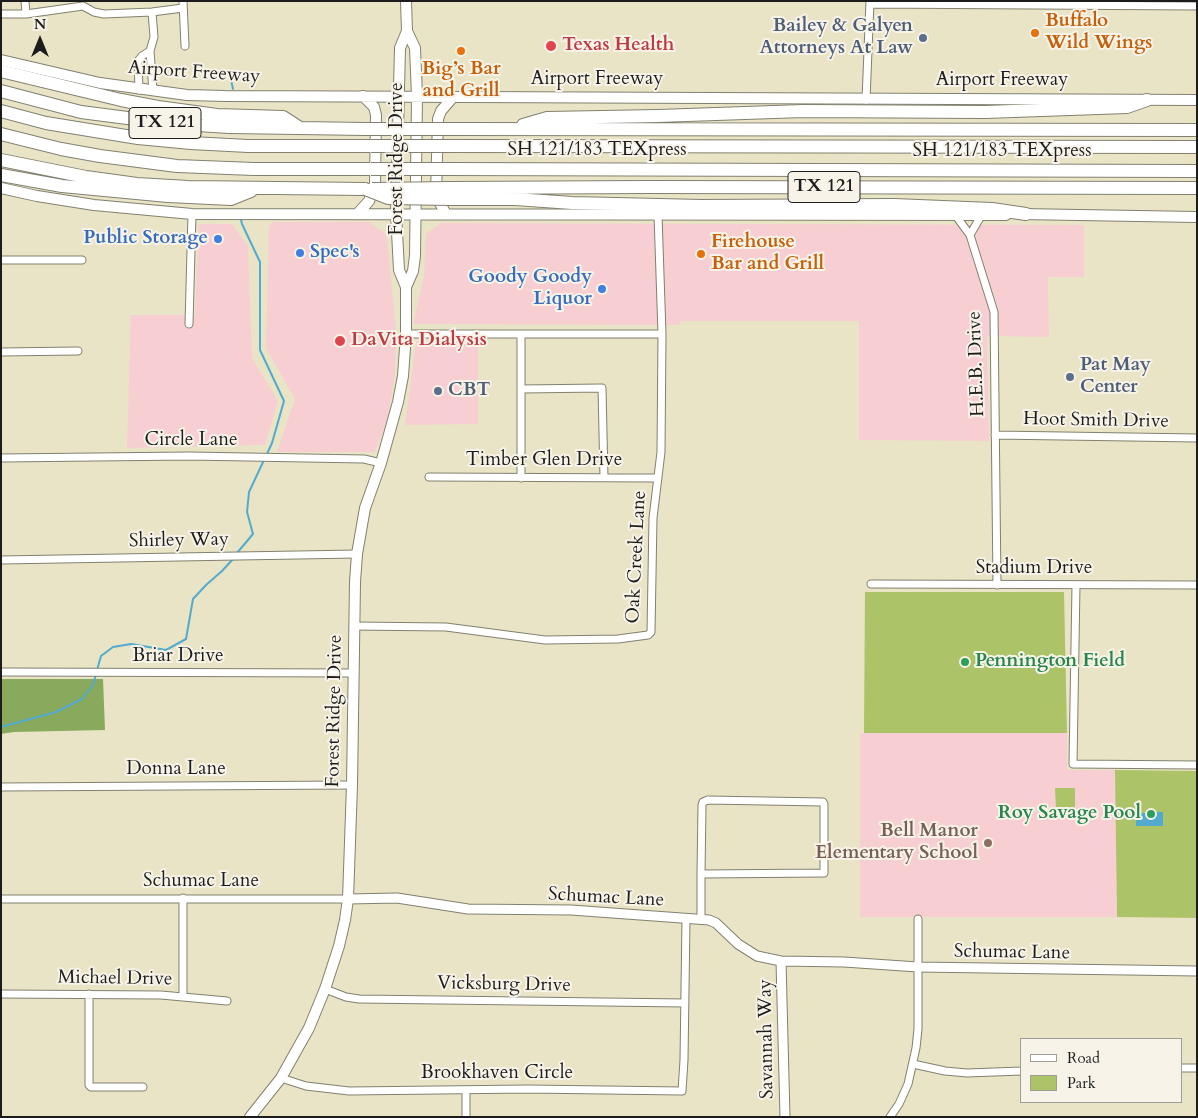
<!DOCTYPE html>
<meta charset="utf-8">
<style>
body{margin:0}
#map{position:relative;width:1198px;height:1118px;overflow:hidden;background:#e9e4c5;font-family:Cardo,serif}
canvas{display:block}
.frame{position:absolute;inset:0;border:2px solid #1c1c1c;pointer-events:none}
.legend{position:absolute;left:1020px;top:1038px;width:162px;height:65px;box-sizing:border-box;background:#f7f3e8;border:1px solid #9f9d96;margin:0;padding:6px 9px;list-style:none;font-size:15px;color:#1c1c1c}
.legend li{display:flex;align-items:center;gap:10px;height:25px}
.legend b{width:25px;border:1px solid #9f9d96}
.north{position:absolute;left:15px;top:15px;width:50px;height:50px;-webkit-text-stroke:4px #f7f3e8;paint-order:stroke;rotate:0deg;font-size:14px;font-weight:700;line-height:20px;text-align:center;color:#1c1c1c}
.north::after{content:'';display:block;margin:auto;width:18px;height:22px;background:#1c1c1c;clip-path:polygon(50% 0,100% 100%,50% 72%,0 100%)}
</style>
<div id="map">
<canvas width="1198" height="1118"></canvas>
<div class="frame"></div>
<ul class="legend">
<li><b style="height:6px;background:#fff"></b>Road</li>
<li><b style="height:14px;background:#acc368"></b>Park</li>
</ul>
<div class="north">N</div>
</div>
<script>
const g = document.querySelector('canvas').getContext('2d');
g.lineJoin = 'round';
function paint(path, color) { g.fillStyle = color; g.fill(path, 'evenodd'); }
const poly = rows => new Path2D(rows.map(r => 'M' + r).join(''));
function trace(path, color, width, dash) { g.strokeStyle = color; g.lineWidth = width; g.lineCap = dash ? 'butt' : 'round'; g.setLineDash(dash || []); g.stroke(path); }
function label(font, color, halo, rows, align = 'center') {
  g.font = font + ' Cardo,serif'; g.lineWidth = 4; g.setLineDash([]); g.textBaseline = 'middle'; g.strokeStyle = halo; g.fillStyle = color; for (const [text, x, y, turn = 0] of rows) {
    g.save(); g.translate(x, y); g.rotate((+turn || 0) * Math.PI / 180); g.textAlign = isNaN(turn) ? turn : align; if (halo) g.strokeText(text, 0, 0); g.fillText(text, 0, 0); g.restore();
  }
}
const built = poly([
 [272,222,369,222,387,235,396,332,395,376,387,420,375,452,277,452,295,399,266,348,269,227],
 [441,223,1084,225,1084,277,1048,277,1049,337,987,336,989,441,859,440,859,321,680,321,680,325,413,324,424,276,426,234],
 [199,224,232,224,248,246,252,358,278,401,265,445,127,448,131,315,195,315],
 [478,341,478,424,405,425,416,342],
 [860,733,1067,733,1067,770,1115,770,1117,917,860,917]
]);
const green = poly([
 [865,592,1064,592,1067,733,864,733],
 [1115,770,1197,771,1197,918,1117,917],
 [1055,788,1075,788,1075,808,1056,809]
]);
const forest = poly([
 [1,679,103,679,105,730,14,732,1,734]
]);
const water = poly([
 [1154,812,1163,812,1163,826,1136,826,1136,813,1154,813]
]);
const stream = poly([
 [229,71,233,89],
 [241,220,242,224,260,262,260,350,284,401,272,443,266,456],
 [237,553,253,534,247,512,249,492,264,460],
 [97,670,101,656,113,647,131,644,166,650,186,639,193,599,206,585,222,571,233,559],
 [1,727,56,712,82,699,93,685,96,674]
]);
const minor = poly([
 [25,1,26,14],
 [183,1,185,46],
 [870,4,1197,6],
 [152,12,154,37,150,51,153,91],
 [1,14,26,14,83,6,94,12,104,14,152,12,183,8],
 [139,90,138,61,142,56,150,51],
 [866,100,870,1],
 [956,216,970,235,994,312,997,585],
 [970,235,981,216],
 [1,260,82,260],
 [189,324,192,214],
 [406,334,662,334],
 [521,334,521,478],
 [1,352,78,351],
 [521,389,602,388,604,478],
 [995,435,1197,438],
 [1,458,189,456,364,459,381,463],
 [429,477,658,478],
 [1,560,357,554],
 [871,584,1197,585],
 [1076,585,1073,764,1197,765],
 [354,626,446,627,545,640,618,639,648,635,651,632,653,518,661,452,662,334,658,215],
 [1,672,354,673],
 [1,787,352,785],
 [708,800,823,802,824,804,824,873,701,874,702,805,703,802,708,800],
 [183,898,183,996],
 [1,899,348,899],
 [701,920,701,874],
 [325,989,346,997,359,999,685,1003],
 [1,994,161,995,227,1001],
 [89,994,89,1085,91,1087,143,1087],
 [913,1064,945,1071,967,1073,1022,1071],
 [1182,1068,1197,1068],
 [281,1078,306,1086,349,1091,528,1089,682,1091,684,1060,686,919],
 [466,1090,466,1117],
 [890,1117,899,1104,908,1084,916,1048,918,1029,918,919]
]);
const tertiary = poly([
 [348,899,397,898,468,909,571,910,709,920,716,923,738,944,757,956,781,961,844,962,918,967,1197,971],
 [781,961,785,1117]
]);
const secondary = poly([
 [406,1,407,31,415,48,417,96,415,256,413,271,406,287],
 [1,60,100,83,187,95,225,96,1197,100],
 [1,188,37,196,94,205,192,214,1006,215],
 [358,213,369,201,375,184,376,115,374,107,363,96],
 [446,214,436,196,438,119,441,111,453,97],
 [1020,214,1197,217],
 [250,1117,281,1078,309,1028,325,989,339,946,345,920,348,899,352,785,355,582,357,554,365,508,381,463,398,402,403,376,406,334,406,287,399,270,396,213,400,48,407,31]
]);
const motorway = poly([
 [1,71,121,100,158,107,217,115,283,117,300,128],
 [1,91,81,112,166,123,229,127,366,129],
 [1,111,46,123,138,138,191,143,248,146,371,146],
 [523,125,547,118,658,116,803,111,985,112,1127,107,1147,100],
 [458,129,1197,130],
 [1,134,61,149,100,156,177,166,254,169,371,169],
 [445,146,1197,147],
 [1,160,86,177,137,184,188,187,365,189],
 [445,169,1197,171],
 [1,175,62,186,168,196,231,199,251,191],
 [451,188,649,187,1197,188],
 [452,199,515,199,572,203,702,206,894,205,992,209,1026,214]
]);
const motorwayBridge = poly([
 [366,129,458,129],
 [371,146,445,146],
 [371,169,445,169],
 [365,189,388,198,452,199],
 [372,189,451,188]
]);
const markers = [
 [1035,33,5,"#e8710a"],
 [923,38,5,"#5c6f8a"],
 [551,46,6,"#e0444e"],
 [461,51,5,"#e8710a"],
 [218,239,5,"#3f7fe0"],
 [300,253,5,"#3f7fe0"],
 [701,254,5,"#e8710a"],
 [602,289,5,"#3f7fe0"],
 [340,341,6,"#e0444e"],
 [1070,377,5,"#5c6f8a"],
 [438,391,5,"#5c6f8a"],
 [965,662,5,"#2e9e5b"],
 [1151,814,5,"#2e9e5b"],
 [988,843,5,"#8d6e63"]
];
const shields = [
 [165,123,72],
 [824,187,72]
];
const shieldNames = [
 ["TX 121",165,123],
 ["TX 121",824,187]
];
const foodNames = [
 ["Buffalo",1045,22],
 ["Wild Wings",1045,44],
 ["Big’s Bar",461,70,"center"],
 ["and Grill",461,92,"center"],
 ["Firehouse",711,243],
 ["Bar and Grill",711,265]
];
const serviceNames = [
 ["Bailey & Galyen",913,27,"right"],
 ["Attorneys At Law",913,49,"right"],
 ["Pat May",1080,366],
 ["Center",1080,388],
 ["CBT",448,391]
];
const healthNames = [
 ["Texas Health",562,46],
 ["DaVita Dialysis",351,341]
];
const streetNames = [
 ["Airport Freeway",194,73,4],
 ["Airport Freeway",597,80],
 ["Airport Freeway",1002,81],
 ["SH 121/183 TEXpress",597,151],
 ["SH 121/183 TEXpress",1002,152],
 ["Forest Ridge Drive",398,159,-90],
 ["H.E.B. Drive",977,364,-92],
 ["Hoot Smith Drive",1096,421,1],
 ["Circle Lane",191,441],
 ["Timber Glen Drive",544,461],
 ["Shirley Way",179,541,-1],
 ["Oak Creek Lane",637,557,-87],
 ["Stadium Drive",1034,569],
 ["Briar Drive",178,657],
 ["Forest Ridge Drive",335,711,-89],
 ["Donna Lane",176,770],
 ["Schumac Lane",201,882],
 ["Schumac Lane",606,898,3],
 ["Schumac Lane",1012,953,1],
 ["Michael Drive",115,979,1],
 ["Vicksburg Drive",504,985,1],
 ["Savannah Way",767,1039,-91],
 ["Brookhaven Circle",497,1074]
];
const shopNames = [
 ["Public Storage",208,239],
 ["Spec's",310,253,"left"],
 ["Goody Goody",592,278],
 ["Liquor",592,300]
];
const leisureNames = [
 ["Pennington Field",975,662],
 ["Roy Savage Pool",1141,814,"right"]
];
const educationNames = [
 ["Bell Manor",978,832],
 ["Elementary School",978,854]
];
paint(built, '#f7cfd2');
paint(green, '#acc368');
paint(forest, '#89a95c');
paint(water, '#52abcf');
trace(stream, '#52abcf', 2);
trace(minor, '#828070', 9);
trace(tertiary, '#828070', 11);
trace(secondary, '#828070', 12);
trace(motorway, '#828070', 14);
trace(minor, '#fff', 7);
trace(tertiary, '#fff', 9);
trace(secondary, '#fff', 10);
trace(motorway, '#fff', 12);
trace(motorwayBridge, '#828070', 14, []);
trace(motorwayBridge, '#fff', 12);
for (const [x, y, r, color] of markers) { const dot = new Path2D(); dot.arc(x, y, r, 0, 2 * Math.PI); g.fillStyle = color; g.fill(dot); trace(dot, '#f7f3e8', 2); }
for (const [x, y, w] of shields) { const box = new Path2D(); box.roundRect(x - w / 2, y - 15.5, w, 31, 4); g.fillStyle = '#f7f3e8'; g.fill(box); trace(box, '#1c1c1c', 1); }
label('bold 18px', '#1c1c1c', null, shieldNames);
label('bold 19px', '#c56008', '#f7f3e8', foodNames, 'left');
label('bold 19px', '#4e5e75', '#f7f3e8', serviceNames, 'left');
label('bold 19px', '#be3a42', '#f7f3e8', healthNames, 'left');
label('19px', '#1c1c1c', '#f7f3e8', streetNames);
label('bold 19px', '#366cbe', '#f7f3e8', shopNames, 'right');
label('bold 19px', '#27864d', '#f7f3e8', leisureNames, 'left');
label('bold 19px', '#785e54', '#f7f3e8', educationNames, 'right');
</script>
